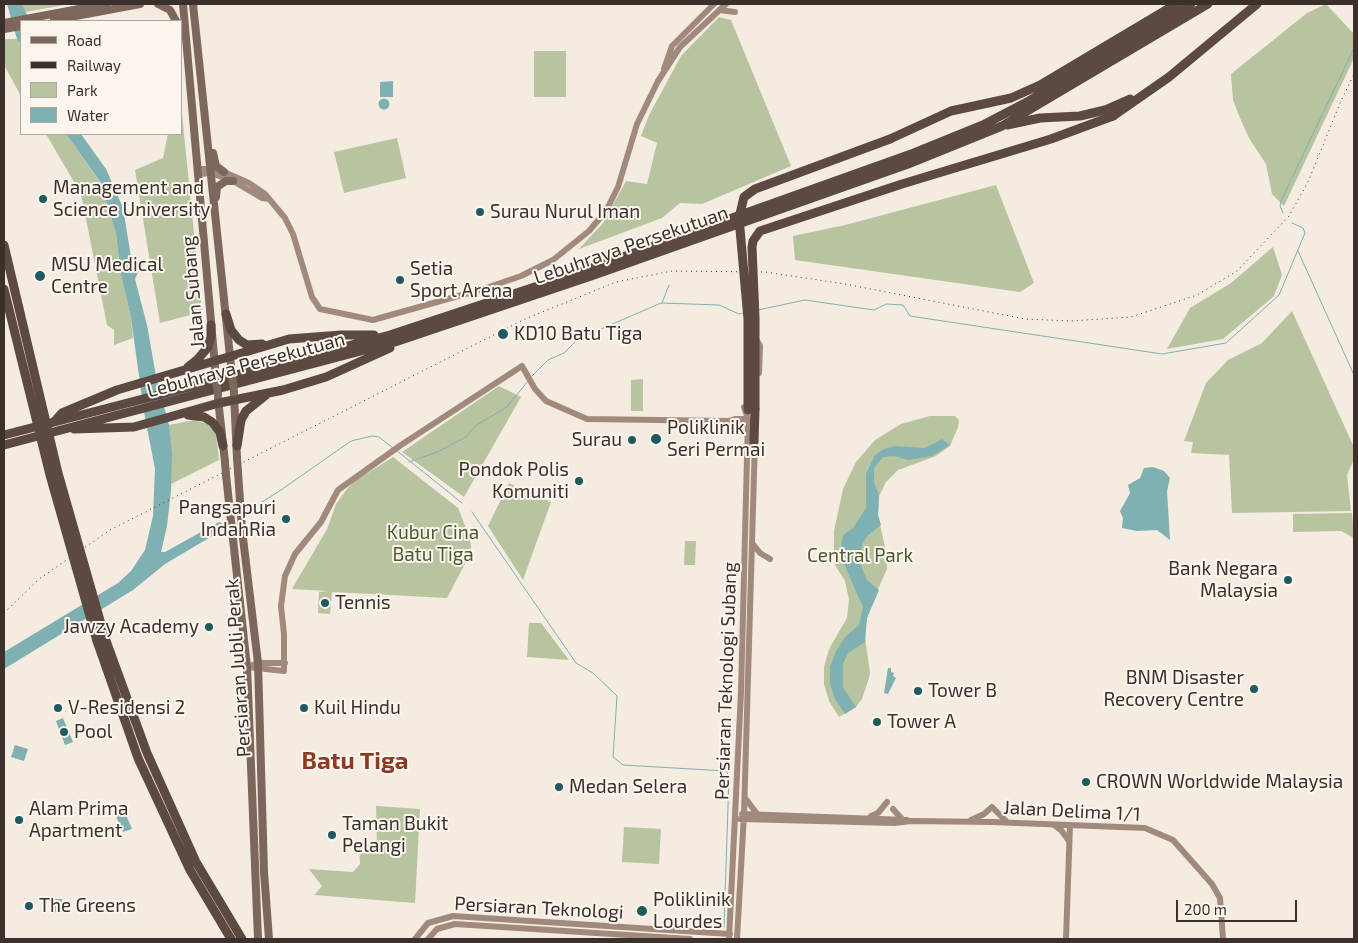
<!DOCTYPE html>
<style>
body{margin:0}
#map{position:relative;width:1358px;height:943px;overflow:hidden;background:#f4ebe1;font-family:"Exo 2",sans-serif}
canvas{display:block}
.frame{position:absolute;inset:0;border:5px solid #3b302b;pointer-events:none}
.legend{position:absolute;left:20px;top:20px;width:162px;height:115px;box-sizing:border-box;background:#fbf5ee;border:1px solid #aea6a0;margin:0;padding:6px 9px;list-style:none;font-size:15px;color:#3b302b}
.legend li{display:flex;align-items:center;gap:10px;height:25px}
.legend b{width:25px;border:1px solid #aea6a0}
.scale{position:absolute;left:1176px;top:900px;width:121px;height:22px;box-sizing:border-box;border:2px solid #3b302b;border-top:0;padding-left:6px;font-size:15px;line-height:18px;white-space:nowrap;color:#3b302b;-webkit-text-stroke:4px #fbf5ee;paint-order:stroke}
</style>
<div id="map">
<canvas width="1358" height="943"></canvas>
<div class="frame"></div>
<ul class="legend">
<li><b style="height:6px;background:#7d675c"></b>Road</li>
<li><b style="height:6px;background:#3b302b"></b>Railway</li>
<li><b style="height:14px;background:#b8c4a0"></b>Park</li>
<li><b style="height:14px;background:#7fb0b2"></b>Water</li>
</ul>
<div class="scale">200 m</div>
</div>
<script>
const g = document.querySelector('canvas').getContext('2d');
g.lineJoin = 'round';
function paint(path, color) { g.fillStyle = color; g.fill(path, 'evenodd'); }
const poly = rows => new Path2D(rows.map(r => 'M' + r).join(''));
function trace(path, color, width, dash) { g.strokeStyle = color; g.lineWidth = width; g.lineCap = dash ? 'butt' : 'round'; g.setLineDash(dash || []); g.stroke(path); }
function label(font, color, halo, rows, align = 'center') {
  g.font = font + ' "Exo 2",sans-serif'; g.lineWidth = 4; g.setLineDash([]); g.textBaseline = 'middle'; g.strokeStyle = halo; g.fillStyle = color; for (const [text, x, y, turn = 0] of rows) {
    g.save(); g.translate(x, y); g.rotate((+turn || 0) * Math.PI / 180); g.textAlign = isNaN(turn) ? turn : align; if (halo) g.strokeText(text, 0, 0); g.fillText(text, 0, 0); g.restore();
  }
}
const green = poly([
 [22,4,70,4,25,12],
 [1326,4,1354,34,1354,58,1284,206,1272,194,1266,164,1249,138,1240,118,1233,100,1231,74,1307,13],
 [719,17,731,20,791,166,702,204,680,203,662,218,579,249,603,223,626,181,647,184,657,143,641,136,649,115,681,56],
 [4,39,17,39,21,45,21,96,4,65],
 [534,51,566,51,566,97,534,97],
 [181,104,202,312,160,323,135,170,163,158,168,134,181,134],
 [46,134,66,134,104,188,116,233,120,270,131,318,133,338,114,345,114,330,107,325,81,194],
 [397,138,406,178,344,193,334,152],
 [996,185,1034,283,1020,292,795,260,793,236,845,225],
 [1273,247,1282,275,1274,296,1223,339,1167,349,1190,308,1231,283],
 [1292,311,1353,445,1354,459,1347,475,1351,511,1232,513,1229,455,1191,453,1193,442,1184,441,1206,383,1228,360,1262,343],
 [643,379,643,411,631,411,631,380],
 [499,386,521,397,464,497,402,452],
 [930,416,955,416,959,420,958,427,950,446,936,456,898,470,886,482,879,496,878,515,887,557,887,569,870,607,864,630,870,673,868,681,862,699,856,707,839,717,829,701,824,684,824,667,829,649,847,618,849,599,845,581,835,565,834,554,834,531,843,489,856,462,875,440,901,424],
 [194,420,207,424,216,433,219,460,171,484,169,425],
 [393,457,458,508,470,538,471,547,467,560,447,598,332,592,330,614,318,613,319,592,328,591,292,589,327,529,336,504,347,489,355,481],
 [509,483,551,502,523,580,488,526],
 [1352,513,1354,538,1341,531,1293,532,1293,514],
 [685,541,696,541,695,565,684,565],
 [529,623,541,623,569,660,527,657],
 [376,806,420,809,415,903,314,895,322,886,309,869,353,872,360,864,359,845,377,845],
 [624,827,661,829,659,864,622,862]
]);
const water = poly([
 [7,4,22,4,30,21,21,21,21,45,17,39],
 [393,81,393,97,380,97,380,82],
 '378.5 104a5.5 5.5 0 1 1 11 0a5.5 5.5 0 1 1-11 0Z',
 [66,134,81,134,106,169,123,208,132,263,140,268,135,279,147,325,156,376,169,425,172,454,171,491,167,526,161,552,165,552,219,522,223,524,224,529,165,564,133,590,4,669,4,652,118,583,131,571,145,550,153,516,155,469,144,412,131,318,120,270,116,233,101,183],
 [942,439,950,445,932,456,908,460,894,456,883,457,874,468,874,482,879,496,878,515,881,525,867,536,862,545,860,563,867,580,879,590,867,618,865,642,848,653,843,664,843,687,856,707,845,714,835,699,830,683,830,667,836,651,845,637,859,625,863,607,844,564,841,549,843,535,853,528,866,508,866,474,875,455,884,449,895,446,925,448],
 [1153,467,1164,471,1170,478,1167,491,1170,540,1157,530,1137,531,1122,528,1123,518,1120,511,1130,493,1128,485,1140,478,1144,468],
 [888,668,891,668,891,672,894,673,893,676,896,678,888,694,884,693],
 [63,718,73,742,65,745,56,721],
 [15,745,28,749,24,761,11,757],
 [124,810,132,829,123,832,115,814],
 [54,899,62,899,61,913,53,912]
]);
const stream = poly([
 [1283,213,1280,206,1281,201,1354,48],
 [1298,251,1354,375],
 [662,303,669,285],
 [758,310,805,300,874,310,886,304,903,305,910,316,1162,354,1226,343,1279,295,1305,233,1303,228,1292,223],
 [532,376,548,360,564,353,578,339,661,303,719,305,739,314,745,313],
 [396,450,462,503],
 [409,462,437,452,466,437,475,426,507,407,528,381],
 [472,512,576,663,593,673,617,696,613,757,623,765,726,771,729,776,724,927],
 [244,513,278,492,351,441,372,436,379,437,393,448]
]);
const secondary = poly([
 [719,10,735,12],
 [664,69,672,46,714,4],
 [198,169,214,169,224,172,249,183,265,194,285,218,293,234,312,297,320,309,373,320,483,289,521,276,553,260,589,231,606,211,618,187,637,124,658,81,680,47,726,4],
 [199,174,211,173,233,181,262,198,269,199],
 [756,339,760,346,759,373],
 [729,421,736,419,748,419],
 [752,543,760,553,770,559],
 [247,667,284,671,284,634,281,606,285,576,295,554,321,522,338,490,401,445,522,366,535,389,546,401,587,419,729,421,748,424],
 [247,667,258,663,285,663],
 [745,798,758,815],
 [893,809,902,819],
 [742,814,907,820],
 [871,816,878,813,887,802],
 [740,819,895,823,911,821,992,822,1145,828,1173,840,1212,884,1220,898,1223,939],
 [971,820,984,814,992,807,1007,822],
 [1054,825,1061,830,1069,841],
 [415,939,428,923,453,916,730,934],
 [428,939,437,929,455,924,690,939],
 [729,939,741,692,748,419,744,407],
 [737,939,744,814,755,440],
 [1066,939,1070,825]
]);
const primary = poly([
 [158,4,170,10,176,21],
 [183,4,215,367],
 [193,4,231,366],
 [54,20,140,4],
 [4,23,106,4],
 [4,29,21,26],
 [213,153,216,166,224,172],
 [216,197,217,187,226,181,233,181],
 [234,395,237,458],
 [218,399,225,462],
 [238,472,242,530,258,663,264,872,269,939],
 [226,475,247,667,258,939]
]);
const highway = poly([
 [1113,116,1169,77,1257,4],
 [1007,125,1040,118,1080,116,1105,110,1130,99],
 [890,139,951,111,1011,98,1040,85,1176,4],
 [226,314,231,330,239,340,247,345,262,344],
 [188,367,198,359,208,347,211,337,211,325],
 [188,415,204,417,212,422,220,432,223,446],
 [54,422,62,413,117,390,289,339,341,335,374,335],
 [74,429,134,427,219,403,283,390,326,377,390,348],
 [4,435,390,335,592,268,914,153,983,125,1027,102,1191,4],
 [754,442,755,409],
 [4,445,395,342,594,275,908,164,1002,126,1208,4],
 [237,446,241,420,246,411,266,395],
 [105,638,147,753,196,862,242,939],
 [97,641,138,758,190,870,231,939]
]);
const rail = poly([
 [4,613,39,579,110,530,525,319,616,282,672,271,765,272,845,284,1025,319,1071,321,1131,317,1197,295,1237,271,1289,216,1308,182,1341,101,1354,74]
]);
const primaryBridge = poly([
 [231,366,234,392],
 [215,369,218,395],
 [237,458,238,472],
 [225,462,226,475]
]);
const highwayBridge = poly([
 [4,245,58,473,105,638],
 [4,289,50,475,97,641],
 [755,409,755,318,752,247,753,241,760,231,902,184,1051,139,1113,116],
 [748,410,748,319,739,218,744,197,755,189,890,139]
]);
const markers = [
 [43,199,5,"#1f5a5e"],
 [480,212,5,"#1f5a5e"],
 [40,276,6,"#1f5a5e"],
 [400,280,5,"#1f5a5e"],
 [503,334,6,"#1f5a5e"],
 [656,439,6,"#1f5a5e"],
 [632,440,5,"#1f5a5e"],
 [579,481,5,"#1f5a5e"],
 [286,519,5,"#1f5a5e"],
 [1288,580,5,"#1f5a5e"],
 [325,603,5,"#1f5a5e"],
 [209,627,5,"#1f5a5e"],
 [1254,689,5,"#1f5a5e"],
 [918,691,5,"#1f5a5e"],
 [58,708,5,"#1f5a5e"],
 [304,708,5,"#1f5a5e"],
 [877,722,5,"#1f5a5e"],
 [64,732,5,"#1f5a5e"],
 [1086,782,5,"#1f5a5e"],
 [559,787,5,"#1f5a5e"],
 [19,820,5,"#1f5a5e"],
 [332,835,5,"#1f5a5e"],
 [29,906,5,"#1f5a5e"],
 [642,911,6,"#1f5a5e"]
];
const poiNames = [
 ["Management and",53,188],
 ["Science University",53,210],
 ["Surau Nurul Iman",490,212],
 ["MSU Medical",51,265],
 ["Centre",51,287],
 ["Setia",410,269],
 ["Sport Arena",410,291],
 ["KD10 Batu Tiga",514,334],
 ["Poliklinik",667,428],
 ["Seri Permai",667,450],
 ["Surau",622,440,"right"],
 ["Pondok Polis",569,470,"right"],
 ["Komuniti",569,492,"right"],
 ["Pangsapuri",276,508,"right"],
 ["IndahRia",276,530,"right"],
 ["Bank Negara",1278,569,"right"],
 ["Malaysia",1278,591,"right"],
 ["Tennis",335,603],
 ["Jawzy Academy",199,627,"right"],
 ["BNM Disaster",1244,678,"right"],
 ["Recovery Centre",1244,700,"right"],
 ["Tower B",928,691],
 ["V-Residensi 2",68,708],
 ["Kuil Hindu",314,708],
 ["Tower A",887,722],
 ["Pool",74,732],
 ["CROWN Worldwide Malaysia",1096,782],
 ["Medan Selera",569,787],
 ["Alam Prima",29,809],
 ["Apartment",29,831],
 ["Taman Bukit",342,824],
 ["Pelangi",342,846],
 ["Poliklinik",653,900],
 ["Lourdes",653,922],
 ["The Greens",39,906]
];
const streetNames = [
 ["Lebuhraya Persekutuan",631,245,-19],
 ["Jalan Subang",193,292,-95],
 ["Lebuhraya Persekutuan",246,365,-15],
 ["Persiaran Jubli Perak",238,668,-94],
 ["Persiaran Teknologi Subang",726,681,-88],
 ["Jalan Delima 1/1",1072,811,3],
 ["Persiaran Teknologi",539,908,3]
];
const parkNames = [
 ["Kubur Cina",433,533],
 ["Batu Tiga",433,555],
 ["Central Park",860,556]
];
const districtNames = [
 ["Batu Tiga",355,761]
];
paint(green, '#b8c4a0');
paint(water, '#7fb0b2');
trace(stream, '#7fb0b2', 1);
trace(secondary, '#a18a7d', 6);
trace(primary, '#7d675c', 8);
trace(highway, '#5c4a42', 9);
trace(rail, '#3b302b', 1, [1, 4]);
trace(primaryBridge, '#7d675c', 8);
trace(highwayBridge, '#5c4a42', 9);
for (const [x, y, r, color] of markers) { const dot = new Path2D(); dot.arc(x, y, r, 0, 2 * Math.PI); g.fillStyle = color; g.fill(dot); trace(dot, '#fbf5ee', 2); }
label('19px', '#3b302b', '#fbf5ee', poiNames, 'left');
label('19px', '#3b302b', '#fbf5ee', streetNames);
label('19px', '#4a5a2e', '#fbf5ee', parkNames);
label('bold 24px', '#8c3b22', '#fbf5ee', districtNames);
</script>
